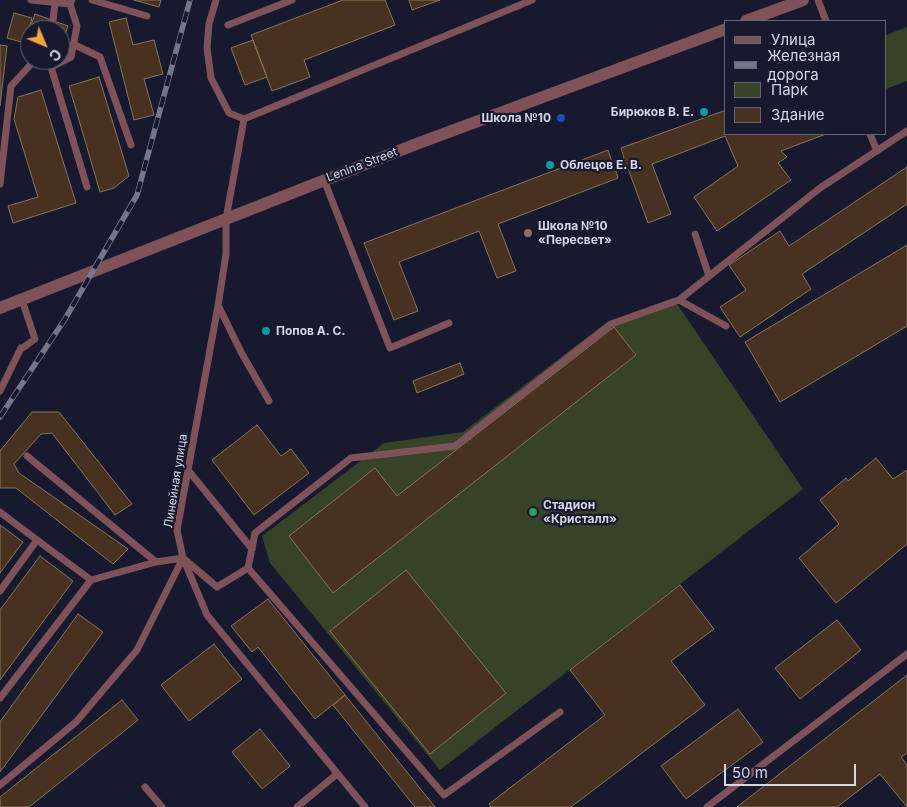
<!DOCTYPE html>
<meta charset="utf-8">
<style>
body{margin:0}
#map{position:relative;width:907px;height:807px;overflow:hidden;background:#17192f;font-family:Inter,sans-serif}
canvas{display:block}
.legend{position:absolute;left:724px;top:20px;width:162px;height:115px;box-sizing:border-box;background:#17192f;border:1px solid #626578;margin:0;padding:6px 9px;list-style:none;font-size:15px;color:#d3d6e6}
.legend li{display:flex;align-items:center;gap:10px;height:25px}
.legend b{width:25px;border:1px solid #626578}
.north{position:absolute;left:20px;top:20px;width:50px;height:50px;box-sizing:border-box;background:#17192f;border:1px solid #626578;border-radius:50%;rotate:135deg;font-size:14px;font-weight:700;line-height:20px;text-align:center;color:#d3d6e6}
.north::after{content:'';display:block;margin:auto;width:18px;height:22px;background:#f5a246;clip-path:polygon(50% 0,100% 100%,50% 72%,0 100%)}
.scale{position:absolute;left:724px;top:764px;width:132px;height:22px;box-sizing:border-box;border:2px solid #d3d6e6;border-top:0;padding-left:6px;font-size:15px;line-height:18px;white-space:nowrap;color:#d3d6e6;-webkit-text-stroke:4px #17192f;paint-order:stroke}
</style>
<div id="map">
<canvas width="907" height="807"></canvas>
<ul class="legend">
<li><b style="height:6px;background:#7f5259"></b>Улица</li>
<li><b style="height:6px;background:#747689"></b>Железная дорога</li>
<li><b style="height:14px;background:#364326"></b>Парк</li>
<li><b style="height:14px;background:#47321f"></b>Здание</li>
</ul>
<div class="north">С</div>
<div class="scale">50 m</div>
</div>
<script>
const g = document.querySelector('canvas').getContext('2d');
g.lineJoin = 'round';
function paint(path, color) { g.fillStyle = color; g.fill(path, 'evenodd'); }
const poly = rows => new Path2D(rows.map(r => 'M' + r).join(''));
function trace(path, color, width, dash) { g.strokeStyle = color; g.lineWidth = width; g.lineCap = dash ? 'butt' : 'round'; g.setLineDash(dash || []); g.stroke(path); }
function label(font, color, halo, rows, align = 'center') {
  g.font = font + ' Inter,sans-serif'; g.lineWidth = 4.5; g.setLineDash([]); g.textBaseline = 'middle'; g.strokeStyle = halo; g.fillStyle = color; for (const [text, x, y, turn = 0] of rows) {
    g.save(); g.translate(x, y); g.rotate((+turn || 0) * Math.PI / 180); g.textAlign = isNaN(turn) ? turn : align; if (halo) g.strokeText(text, 0, 0); g.fillText(text, 0, 0); g.restore();
  }
}
const green = poly([
 [907,27,907,81,886,89,886,35],
 [673,298,803,489,440,770,270,563,262,536,384,443,463,432,607,322]
]);
const building = poly([
 [134,0,161,0,159,7,134,0],
 [343,0,385,0,395,25,304,60,310,77,272,91,251,35,343,0],
 [409,0,440,0,412,10,409,0],
 [14,13,32,18,25,43,7,38,14,13],
 [35,14,68,26,60,47,60,30,30,30,30,45,25,43,35,14],
 [126,18,133,45,154,40,163,74,144,79,154,115,134,120,109,22,126,18],
 [253,40,267,77,245,85,231,48,253,40],
 [0,45,7,46,0,106,0,45],
 [99,77,129,176,114,188,100,192,69,86,99,77],
 [41,90,76,203,13,223,8,206,38,197,14,119,18,97,41,90],
 [726,110,726,134,826,134,781,151,787,157,778,163,791,180,717,231,694,197,738,166,725,136,652,164,671,214,648,223,627,166,616,171,618,178,498,224,516,271,497,278,479,231,399,262,418,311,394,320,364,243,608,150,612,162,624,158,621,148,726,110],
 [907,167,907,204,802,274,811,289,740,337,720,307,746,290,729,265,780,231,789,246,907,167],
 [907,245,907,326,780,402,745,342,907,245],
 [614,327,636,355,333,593,289,536,375,468,397,496,614,327],
 [460,363,464,374,417,393,413,381,460,363],
 [32,412,59,412,132,504,115,515,52,433,41,434,14,464,19,473,128,549,113,564,16,488,0,488,0,451,32,412],
 [257,425,281,456,291,449,309,473,254,515,212,460,257,425],
 [876,458,893,479,907,470,907,544,836,603,799,558,839,524,820,500,846,478,848,481,876,458],
 [0,525,23,542,0,573,0,525],
 [40,556,73,581,0,680,0,610,40,556],
 [406,570,506,693,430,754,330,631,406,570],
 [680,585,714,629,671,661,705,705,571,807,491,807,489,804,605,715,570,670,680,585],
 [268,599,345,695,315,719,258,647,252,652,231,626,268,599],
 [78,614,103,632,0,772,0,722,78,614],
 [837,620,861,650,800,699,775,668,837,620],
 [214,644,242,679,189,721,161,685,214,644],
 [907,675,907,753,901,757,907,765,907,807,880,774,837,807,737,807,907,675],
 [345,695,435,807,415,807,333,705,345,695],
 [122,700,138,720,29,807,0,807,0,797,122,700],
 [738,709,763,742,686,799,661,766,738,709],
 [260,729,290,766,262,789,232,752,260,729]
]);
const service = poly([
 [31,0,70,4,72,0],
 [92,0,147,16],
 [216,0,209,24,207,48,211,78,229,113,244,119,532,0],
 [818,0,826,21],
 [53,20,55,3],
 [228,25,292,0],
 [73,44,100,57,131,145],
 [35,60,51,67,71,57,77,26,70,4],
 [51,67,87,187],
 [244,119,226,219,226,254,218,306,177,530,183,558,207,615,365,807],
 [870,134,877,151],
 [324,180,390,348,449,323],
 [0,184,11,86,34,61],
 [695,234,709,276],
 [22,300,35,339,24,347],
 [679,300,726,326],
 [219,307,241,352,269,401],
 [0,391,21,348],
 [27,456,156,562],
 [188,470,252,549],
 [0,512,37,540],
 [248,568,444,795,560,712],
 [0,591,37,540,91,580],
 [0,698,91,580,156,562,183,558,217,587,248,568,255,533,351,458,455,446,611,324,679,300,820,188,907,131],
 [0,785,76,722,137,650,183,558],
 [145,787,162,807],
 [297,807,337,774],
 [707,807,907,654]
]);
const tertiary = poly([
 [746,21,803,0],
 [0,308,419,143,726,29]
]);
const rail = poly([
 [0,417,65,319,137,195,190,0]
]);
const markers = [
 [704,112,5,"#0f9aa8"],
 [561,118,5,"#1a4fb4"],
 [550,165,5,"#0f9aa8"],
 [528,233,5,"#8d6e63"],
 [266,331,5,"#0f9aa8"],
 [533,512,5,"#2e9e5b"]
];
const poiNames = [
 ["Бирюков В. Е.",694,112,"right"],
 ["Школа №10",551,118,"right"],
 ["Облецов Е. В.",560,165],
 ["Школа №10",538,226],
 ["«Пересвет»",538,240],
 ["Попов А. С.",276,331],
 ["Стадион",543,505],
 ["«Кристалл»",543,519]
];
const streetNames = [
 ["Lenina Street",362,165,-21],
 ["Линейная улица",176,481,-81]
];
paint(green, '#364326');
paint(building, '#47321f');
trace(building, '#8b725e', 1);
trace(service, '#7f5259', 7);
trace(tertiary, '#7f5259', 12);
trace(rail, '#747689', 5.5);
trace(rail, '#17192f', 4, [11]);
for (const [x, y, r, color] of markers) { const dot = new Path2D(); dot.arc(x, y, r, 0, 2 * Math.PI); g.fillStyle = color; g.fill(dot); trace(dot, '#17192f', 2); }
label('bold 12px', '#d3d6e6', '#17192f', poiNames, 'left');
label('12px', '#d3d6e6', '#17192f', streetNames);
</script>
